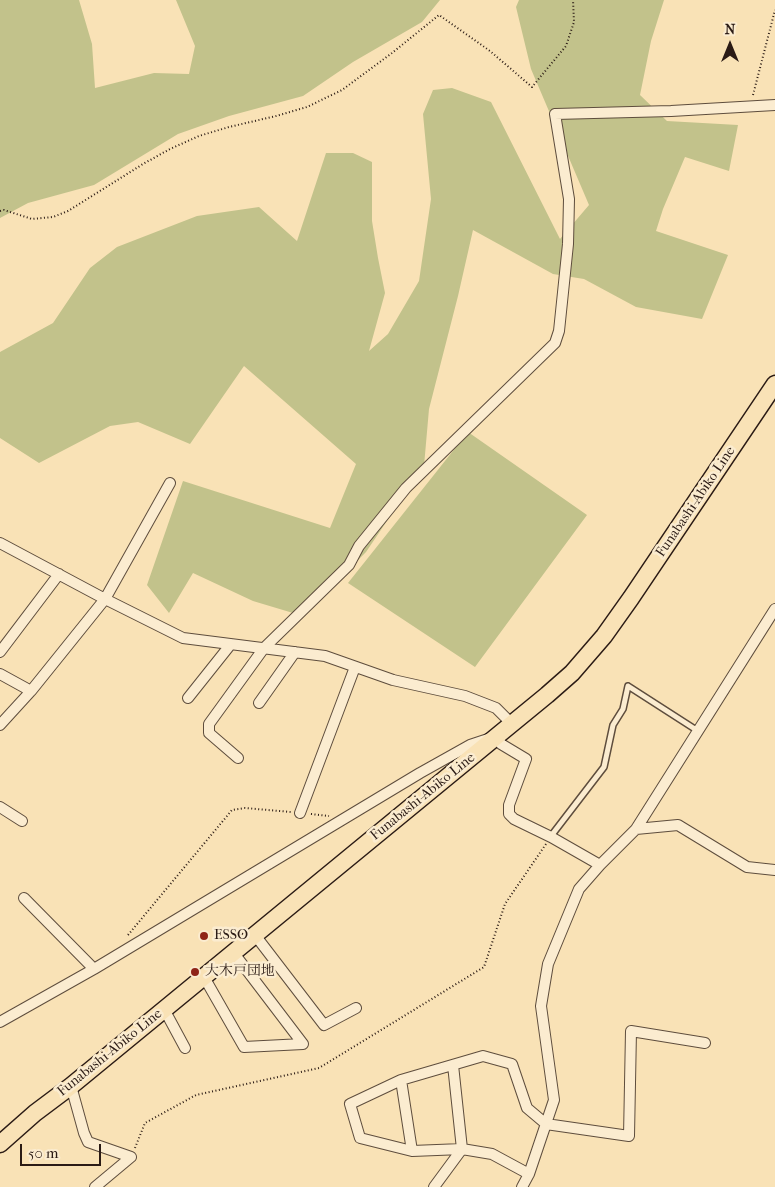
<!DOCTYPE html>
<meta charset="utf-8">
<style>
body{margin:0}
#map{position:relative;width:775px;height:1187px;overflow:hidden;background:#f9e2b6;font-family:"IM FELL French Canon",serif}
canvas{display:block}
.north{position:absolute;left:705px;top:20px;width:50px;height:50px;-webkit-text-stroke:4px #fbecd0;paint-order:stroke;rotate:0deg;font-size:14px;font-weight:700;line-height:20px;text-align:center;color:#2b1b15}
.north::after{content:'';display:block;margin:auto;width:18px;height:22px;background:#2b1b15;clip-path:polygon(50% 0,100% 100%,50% 72%,0 100%)}
.scale{position:absolute;left:20px;top:1144px;width:81px;height:22px;box-sizing:border-box;border:2px solid #2b1b15;border-top:0;padding-left:6px;font-size:15px;line-height:18px;white-space:nowrap;color:#2b1b15;-webkit-text-stroke:4px #fbecd0;paint-order:stroke}
</style>
<div id="map">
<canvas width="775" height="1187"></canvas>
<div class="north">N</div>
<div class="scale">50 m</div>
</div>
<script>
const g = document.querySelector('canvas').getContext('2d');
g.lineJoin = 'round';
function paint(path, color) { g.fillStyle = color; g.fill(path, 'evenodd'); }
const poly = rows => new Path2D(rows.map(r => 'M' + r).join(''));
function trace(path, color, width, dash) { g.strokeStyle = color; g.lineWidth = width; g.lineCap = dash ? 'butt' : 'round'; g.setLineDash(dash || []); g.stroke(path); }
function label(font, color, halo, rows, align = 'center') {
  g.font = font + ' "IM FELL French Canon","Noto Serif JP",serif'; g.lineWidth = 5; g.setLineDash([]); g.textBaseline = 'middle'; g.strokeStyle = halo; g.fillStyle = color; for (const [text, x, y, turn = 0] of rows) {
    g.save(); g.translate(x, y); g.rotate((+turn || 0) * Math.PI / 180); g.textAlign = isNaN(turn) ? turn : align; if (halo) g.strokeText(text, 0, 0); g.fillText(text, 0, 0); g.restore();
  }
}
const green = poly([
 [0,0,79,0,92,44,95,88,154,73,189,74,195,46,176,0,440,0,422,22,353,62,303,96,229,116,178,134,94,185,28,203,0,218],
 [519,0,664,0,651,41,640,95,667,121,738,125,729,171,685,157,663,209,656,231,728,255,702,319,636,307,584,279,553,274,473,230,458,296,429,409,424,466,366,552,303,616,253,601,193,573,169,613,147,585,183,481,330,528,356,464,244,366,190,444,138,422,110,426,39,463,0,438,0,352,53,323,90,268,117,247,197,216,259,207,297,241,326,153,353,153,372,162,372,221,378,258,385,293,369,351,388,334,419,281,431,199,423,114,433,90,452,88,491,102,560,239,589,205,531,69,516,7],
 [468,432,587,515,475,667,348,583]
]);
const path = poly([
 [753,95,775,10],
 [0,211,4,210,32,219,53,217,68,211,143,164,170,149,199,136,229,127,276,116,307,107,342,90,392,53,439,15,490,51,532,87,566,46,574,22,573,0],
 [311,814,329,816],
 [128,935,232,810,245,808,291,812],
 [135,1148,145,1123,196,1095,319,1068,484,967,505,904,546,844]
]);
const lane = poly([
 [551,836,604,767,613,725,623,709,628,686,698,731]
]);
const street = poly([
 [0,543,105,599,183,638,325,656,393,680,465,696,496,708,512,724],
 [0,652,59,574],
 [0,674,31,691],
 [188,698,231,644],
 [259,703,295,652],
 [0,725,31,691,105,599,170,483],
 [238,758,209,733,209,724,264,648,349,565,359,546,406,488,555,343,559,331,568,244,569,199,555,114,671,111,775,105],
 [0,807,22,821],
 [300,813,355,667],
 [636,829,678,825,747,867,775,870],
 [24,898,94,969],
 [255,935,324,1025,356,1008],
 [204,977,244,1047,303,1044,233,952],
 [164,1009,185,1048],
 [0,1022,94,969,420,773,470,745,497,736,501,744,526,759,509,805,509,814,514,819,551,837,600,865],
 [401,1080,412,1151],
 [71,1086,84,1133,88,1142,131,1157,95,1187],
 [529,1174,492,1154,462,1149,412,1151,360,1138,350,1104,401,1080,483,1056,512,1064,527,1108,546,1124,629,1136,631,1031,705,1043],
 [434,1187,462,1149,453,1065],
 [522,1187,529,1174,554,1100,541,1006,548,964,579,889,600,865,636,829,775,609]
]);
const primary = poly([
 [0,1144,35,1113,71,1086,497,736,547,695,572,673,604,636,631,598,775,384]
]);
const markers = [
 [204,936,5,"#8f2418"],
 [195,972,5,"#8f2418"]
];
const streetNames = [
 ["Funabashi-Abiko Line",696,502,-56],
 ["Funabashi-Abiko Line",423,797,-39],
 ["Funabashi-Abiko Line",110,1053,-39]
];
const poiNames = [
 ["ESSO",214,936],
 ["大木戸団地",205,972]
];
paint(green, '#c2c28b');
trace(lane, '#5e4d3d', 8);
trace(street, '#5e4d3d', 12);
trace(primary, '#2b1b15', 19);
trace(path, '#2b1b15', 2, [1, 2.5]);
trace(lane, '#fbecd0', 5);
trace(street, '#fbecd0', 10);
trace(primary, '#f9e2b6', 16);
for (const [x, y, r, color] of markers) { const dot = new Path2D(); dot.arc(x, y, r, 0, 2 * Math.PI); g.fillStyle = color; g.fill(dot); trace(dot, '#fbecd0', 2); }
label('14px', '#2b1b15', '#fbecd0', streetNames);
label('14px', '#2b1b15', '#fbecd0', poiNames, 'left');
</script>
